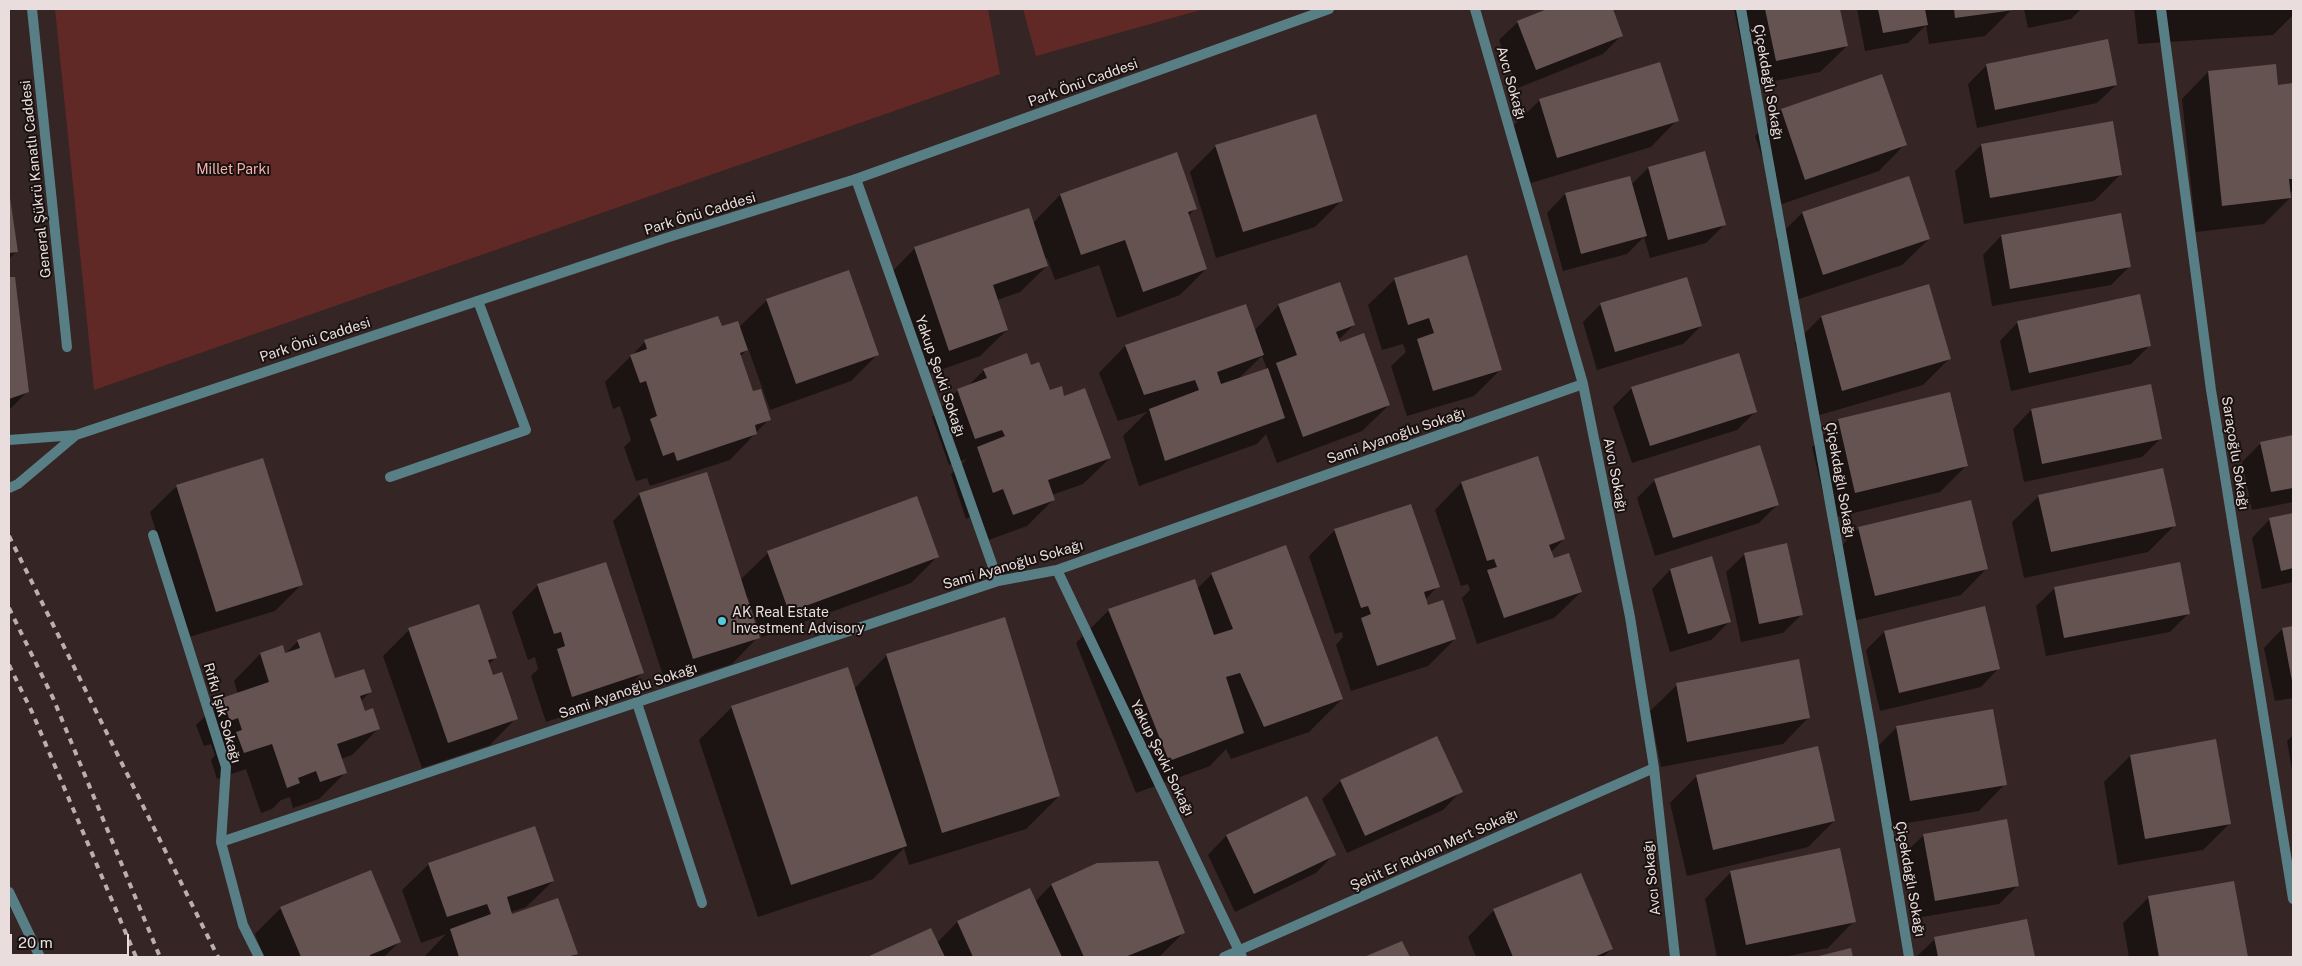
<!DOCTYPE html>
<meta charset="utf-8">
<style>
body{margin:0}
#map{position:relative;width:2302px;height:966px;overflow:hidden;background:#352524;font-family:"Public Sans",sans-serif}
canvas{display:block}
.frame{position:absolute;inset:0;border:10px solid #e9dedd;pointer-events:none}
.scale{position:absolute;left:10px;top:934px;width:119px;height:22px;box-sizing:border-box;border:2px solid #e9dedd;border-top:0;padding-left:6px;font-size:15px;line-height:18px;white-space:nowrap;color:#e9dedd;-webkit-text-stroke:4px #181110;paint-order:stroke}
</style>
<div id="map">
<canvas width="2302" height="966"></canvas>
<div class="frame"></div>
<div class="scale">20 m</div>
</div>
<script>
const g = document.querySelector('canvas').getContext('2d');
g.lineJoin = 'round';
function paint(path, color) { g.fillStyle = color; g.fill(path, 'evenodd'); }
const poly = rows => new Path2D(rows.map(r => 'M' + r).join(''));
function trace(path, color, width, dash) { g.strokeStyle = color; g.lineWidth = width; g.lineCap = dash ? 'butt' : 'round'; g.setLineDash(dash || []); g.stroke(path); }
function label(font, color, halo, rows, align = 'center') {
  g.font = font + ' "Public Sans",sans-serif'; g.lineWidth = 4; g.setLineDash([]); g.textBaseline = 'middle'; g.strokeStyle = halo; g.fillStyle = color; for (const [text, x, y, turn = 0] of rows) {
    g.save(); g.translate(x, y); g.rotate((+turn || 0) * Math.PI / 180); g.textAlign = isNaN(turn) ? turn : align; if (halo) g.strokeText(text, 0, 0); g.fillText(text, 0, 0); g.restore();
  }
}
const green = poly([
 [55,9,988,9,1000,74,94,390],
 [1023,9,1204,9,1036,56]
]);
const shadow = poly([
 [1551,9,1611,9,1622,35,1603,54,1518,88,1499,40,1518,22],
 [1734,9,1839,9,1847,46,1820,72,1750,86],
 [1857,9,2011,9,2011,10,1985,36,1929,44,1926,25,1908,43,1865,51],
 [2024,9,2081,9,2071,19,2028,28],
 [2134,9,2293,9,2293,15,2273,35,2138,44],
 [2107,41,2116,85,2097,103,1977,128,1968,84,1986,66],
 [2208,72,2276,87,2293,85,2293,190,2290,193,2290,198,2264,224,2196,232,2182,99],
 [1540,100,1677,120,1651,147,1531,183,1513,126],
 [1781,110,1905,144,1879,171,1779,205,1755,136],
 [1981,145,2120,175,2094,201,1964,224,1955,171],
 [1216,146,1341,201,1315,227,1216,258,1190,172],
 [1176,154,1196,208,1188,216,1206,269,1180,295,1117,318,1099,265,1055,280,1047,258,1045,259,1047,266,1020,292,997,300,1007,330,980,356,923,376,889,275,915,248,1033,223,1060,195],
 [1648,168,1724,225,1706,243,1650,258,1644,237,1627,254,1563,271,1547,213,1565,194,1631,185],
 [9,192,17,251,9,259],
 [1802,213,1929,239,1902,265,1796,300,1776,239],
 [2001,236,2130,266,2111,285,1992,306,1983,255],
 [14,278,27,392,9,410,9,279],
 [1395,279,1501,369,1474,396,1407,416,1391,366,1406,352,1403,344,1382,350,1368,305],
 [767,300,877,355,851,381,770,410,748,348,740,357,752,393,769,419,730,460,650,486,647,478,636,481,624,447,631,440,620,406,613,409,605,382,645,342,721,328,739,327],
 [1601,304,1701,326,1683,344,1597,370,1583,322],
 [1245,305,1254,331,1279,305,1354,325,1338,340,1389,405,1362,431,1277,463,1266,434,1257,444,1139,486,1123,436,1147,412,1118,421,1099,373,1125,346],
 [1262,356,1267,369,1237,380],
 [1821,317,1949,359,1923,385,1816,416,1795,343],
 [2018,322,2150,345,2131,364,2011,391,2000,341],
 [1031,367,1049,392,1063,397,1110,458,1083,484,1052,495,1054,499,1027,526,986,541,977,514,966,519,951,474,967,459,949,465,932,417,958,390,967,387,984,370],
 [2150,385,2161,438,2142,457,2024,482,2013,429,2031,410],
 [1632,388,1756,411,1737,430,1632,463,1613,407],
 [1838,420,1967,465,1940,492,1829,519,1812,447],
 [2293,437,2293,502,2252,510,2242,462,2261,443],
 [1537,458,1564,539,1551,552,1553,559,1581,592,1554,618,1477,644,1462,598,1470,590,1468,584,1461,586,1435,510,1461,483],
 [1655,480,1778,504,1759,523,1655,556,1637,498],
 [177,486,301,585,275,611,189,637,150,512],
 [640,494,740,580,768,553,938,556,911,583,762,637,748,598,746,598,758,637,732,664,666,685,613,521],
 [2039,496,2174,526,2148,552,2024,578,2012,522],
 [2293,514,2293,582,2262,589,2252,538,2270,519],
 [1859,528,1987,568,1961,595,1849,622,1833,554],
 [1335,530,1438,586,1425,600,1427,607,1455,639,1428,666,1351,691,1336,645,1343,637,1342,632,1335,634,1309,556],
 [1745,554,1801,615,1783,633,1741,642,1726,572],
 [1711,558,1730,621,1711,640,1670,652,1652,589,1670,570],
 [1212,574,1342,699,1309,732,1231,759,1226,749,1210,766,1136,793,1076,643,1109,610,1197,589],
 [538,585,642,673,616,699,546,722,531,676,538,669,535,657,528,660,512,612],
 [2055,588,2188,614,2170,632,2046,656,2036,606],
 [2293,627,2293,698,2275,701,2264,648,2282,629],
 [409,630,496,657,488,665,492,677,516,718,490,745,422,768,383,656],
 [1884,632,1999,668,1981,687,1880,711,1866,650],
 [298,641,335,680,370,692,361,701,365,712,378,729,352,755,341,759,345,773,319,799,293,808,290,797,281,800,272,809,261,813,246,769,217,779,211,760,215,755,211,744,204,746,196,725,223,699,238,694,234,681,260,654,282,647,285,654],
 [887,655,1059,796,1026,829,909,865,904,848,873,879,758,917,699,740,732,707,854,689],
 [1677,685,1809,717,1783,744,1661,767,1650,711],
 [1897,727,2005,784,1979,811,1884,827,1871,753],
 [2293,735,2293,775,2287,741],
 [1817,748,1834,821,1808,847,1687,876,1670,803,1696,777],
 [2130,756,2230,823,2203,850,2118,865,2104,782],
 [1341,781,1461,791,1443,810,1347,853,1322,799],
 [1307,798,1334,854,1316,873,1235,912,1208,855,1226,836],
 [1924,835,2018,885,1999,904,1916,918,1905,853],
 [429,864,553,881,526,907,511,912,512,915,576,953,572,957,424,957,446,934,421,943,402,890],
 [1097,864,1184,932,1159,957,870,957,930,929,937,943,957,922,1035,902,1051,885],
 [1731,872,1854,921,1828,948,1783,957,1717,957,1705,899],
 [2233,882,2246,957,2129,957,2123,923,2149,897],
 [281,908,399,942,384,957,264,957,255,934],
 [1494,910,1612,949,1603,957,1476,957,1468,937],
 [2026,921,2033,957,1916,957,1935,939]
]);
const building = poly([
 [1547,9,1613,9,1623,36,1536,70,1517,21],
 [1765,9,1840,9,1848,46,1776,61],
 [1878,9,1925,9,1928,25,1883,33],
 [1954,9,2014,9,2014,10,1955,18],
 [2108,39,2117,85,1995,110,1986,64],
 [1660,62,1679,121,1557,158,1539,99],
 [2276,64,2278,85,2293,83,2293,179,2289,179,2291,198,2222,206,2208,71],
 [1882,74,1907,145,1805,180,1781,109],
 [1316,114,1343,201,1243,232,1215,145],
 [2113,121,2122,175,1990,198,1981,144],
 [1705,151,1726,225,1668,240,1648,167],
 [1177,152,1197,209,1188,212,1207,269,1143,292,1125,240,1081,255,1060,194],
 [1630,176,1647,236,1581,254,1565,193],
 [1909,176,1930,239,1823,275,1802,212],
 [9,191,18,252,9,253],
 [1029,208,1048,266,993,285,1008,330,949,351,914,247],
 [2121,213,2131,267,2010,289,2001,235],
 [1467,255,1502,370,1433,391,1417,339,1434,333,1429,318,1408,325,1394,278],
 [849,270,879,355,796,384,766,299],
 [9,277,15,277,29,392,9,399],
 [1687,277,1702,326,1615,352,1600,303],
 [1340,282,1355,325,1336,332,1340,342,1364,333,1390,405,1303,437,1276,363,1297,355,1278,304],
 [1929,284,1951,359,1842,391,1821,316],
 [2140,294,2151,346,2029,373,2017,321],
 [1246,304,1264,355,1217,372,1221,384,1268,368,1285,418,1165,461,1149,409,1199,390,1195,380,1144,395,1125,345],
 [718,316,722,326,738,321,748,350,740,353,753,391,761,389,771,420,755,425,757,434,677,461,674,452,663,456,650,419,657,416,646,381,640,383,630,355,647,349,644,340],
 [1027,353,1031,365,1039,362,1050,390,1062,386,1064,396,1085,388,1111,458,1048,480,1055,500,1013,515,1003,489,993,493,977,447,1005,436,1002,430,975,439,957,389,987,378,983,369],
 [1739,353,1757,412,1650,446,1631,387],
 [2151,384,2162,439,2042,464,2031,409],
 [1950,392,1968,466,1855,493,1838,419],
 [2293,435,2293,488,2271,492,2260,442],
 [1760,445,1779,505,1673,538,1654,479],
 [1538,456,1565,539,1549,545,1554,558,1569,553,1582,592,1504,618,1487,570,1497,567,1494,559,1487,561,1461,482],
 [263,458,303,585,216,612,176,485],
 [2163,468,2176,526,2051,552,2038,495],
 [707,472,760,638,693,659,639,493],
 [917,496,939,557,789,612,767,551],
 [1971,500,1988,569,1875,596,1858,527],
 [1411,504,1440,587,1424,592,1428,605,1443,600,1456,639,1377,666,1361,618,1371,614,1368,606,1361,608,1334,529],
 [2293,513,2293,568,2281,571,2269,518],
 [1787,543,1803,615,1759,624,1744,553],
 [1286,545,1343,699,1264,727,1240,673,1226,677,1244,733,1169,761,1108,609,1195,579,1214,635,1233,629,1211,573],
 [1712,556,1731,622,1688,634,1670,569],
 [606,562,644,673,572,697,557,649,565,646,561,632,554,634,537,584],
 [2180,562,2190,614,2064,638,2054,587],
 [479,604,497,658,488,660,493,675,502,672,518,719,448,743,408,628],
 [1985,606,2000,669,1899,693,1884,631],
 [1005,617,1060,796,942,833,886,654],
 [2293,626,2293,681,2292,681,2282,628],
 [320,632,335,678,364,669,372,692,360,696,365,711,373,708,380,729,337,744,347,773,320,782,316,771,298,778,300,783,287,788,272,744,244,753,236,732,242,730,238,718,230,721,222,698,269,682,260,653,283,645,285,653,300,648,297,640],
 [1799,659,1810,718,1687,742,1676,683],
 [848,667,907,846,791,885,731,706],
 [1993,709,2007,785,1910,801,1896,726],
 [1437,736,1463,792,1365,836,1340,780],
 [2216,739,2231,824,2145,839,2130,755],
 [1818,746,1835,821,1713,850,1696,775],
 [1307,796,1336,855,1254,894,1226,835],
 [2007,819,2019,886,1935,901,1923,834],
 [535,826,554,881,507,897,512,914,558,898,578,954,567,957,459,957,450,929,491,914,487,904,447,917,428,863],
 [1840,848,1856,922,1746,945,1730,871],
 [1158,861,1185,933,1125,957,1084,957,1051,884,1097,863],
 [371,870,401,942,370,955,370,957,301,957,280,907],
 [1581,873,1613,949,1594,957,1513,957,1493,909],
 [2234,881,2248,957,2159,957,2148,896],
 [1030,888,1062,957,973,957,957,921],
 [2027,919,2035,957,1938,957,1934,937],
 [931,928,945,957,867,957],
 [1402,941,1410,957,1364,957],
 [1851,948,1853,957,1815,957]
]);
const service = poly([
 [390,477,526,430,478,301],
 [637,703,702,903]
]);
const minor = poly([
 [32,9,67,347],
 [1475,9,1583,384,1630,617,1654,768,1675,957],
 [1741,9,1872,736,1909,957],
 [2161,9,2211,390,2293,899],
 [856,179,998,581],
 [153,535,226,767,221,842,243,925,259,957],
 [1057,570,1242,957],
 [221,842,998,581,1057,570,1583,384],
 [9,892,40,957],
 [1224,957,1654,768]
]);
const tertiary = poly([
 [9,440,76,435,669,237,856,179,1329,9],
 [9,488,18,484,76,435]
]);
const rail = poly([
 [9,536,218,957],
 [9,608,53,698,160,957],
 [9,665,32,712,136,957]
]);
const markers = [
 [722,621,5,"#53cbdb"]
];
const streetNames = [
 ["Çiçekdağlı Sokağı",1768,82,80],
 ["Park Önü Caddesi",1083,83,-20],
 ["Avcı Sokağı",1511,83,74],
 ["General Şükrü Kanatlı Caddesi",36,179,-96],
 ["Park Önü Caddesi",700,214,-17],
 ["Park Önü Caddesi",315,340,-18],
 ["Yakup Şevki Sokağı",940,376,71],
 ["Sami Ayanoğlu Sokağı",1396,436,-19],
 ["Saraçoğlu Sokağı",2235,453,81],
 ["Avcı Sokağı",1615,475,79],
 ["Çiçekdağlı Sokağı",1840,480,80],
 ["Sami Ayanoğlu Sokağı",1013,565,-16],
 ["Sami Ayanoğlu Sokağı",628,691,-19],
 ["Rıfkı Işık Sokağı",222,713,74],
 ["Yakup Şevki Sokağı",1162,758,64],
 ["Şehit Er Rıdvan Mert Sokağı",1434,850,-24],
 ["Avcı Sokağı",1652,878,-96],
 ["Çiçekdağlı Sokağı",1910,879,80]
];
const parkNames = [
 ["Millet Parkı",233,170]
];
const poiNames = [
 ["AK Real Estate",732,613],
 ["Investment Advisory",732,629]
];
paint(green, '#612926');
paint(shadow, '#0007');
paint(building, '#655351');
trace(service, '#587f85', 10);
trace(minor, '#587f85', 10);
trace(tertiary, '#587f85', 10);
trace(rail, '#bcb0af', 4, [6, 6]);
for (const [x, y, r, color] of markers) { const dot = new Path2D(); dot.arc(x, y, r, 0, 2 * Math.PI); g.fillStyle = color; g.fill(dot); trace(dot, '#181110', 2); }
label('14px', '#e9dedd', '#181110', streetNames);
label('14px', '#f2b1ab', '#181110', parkNames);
label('14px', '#e9dedd', '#181110', poiNames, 'left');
</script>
